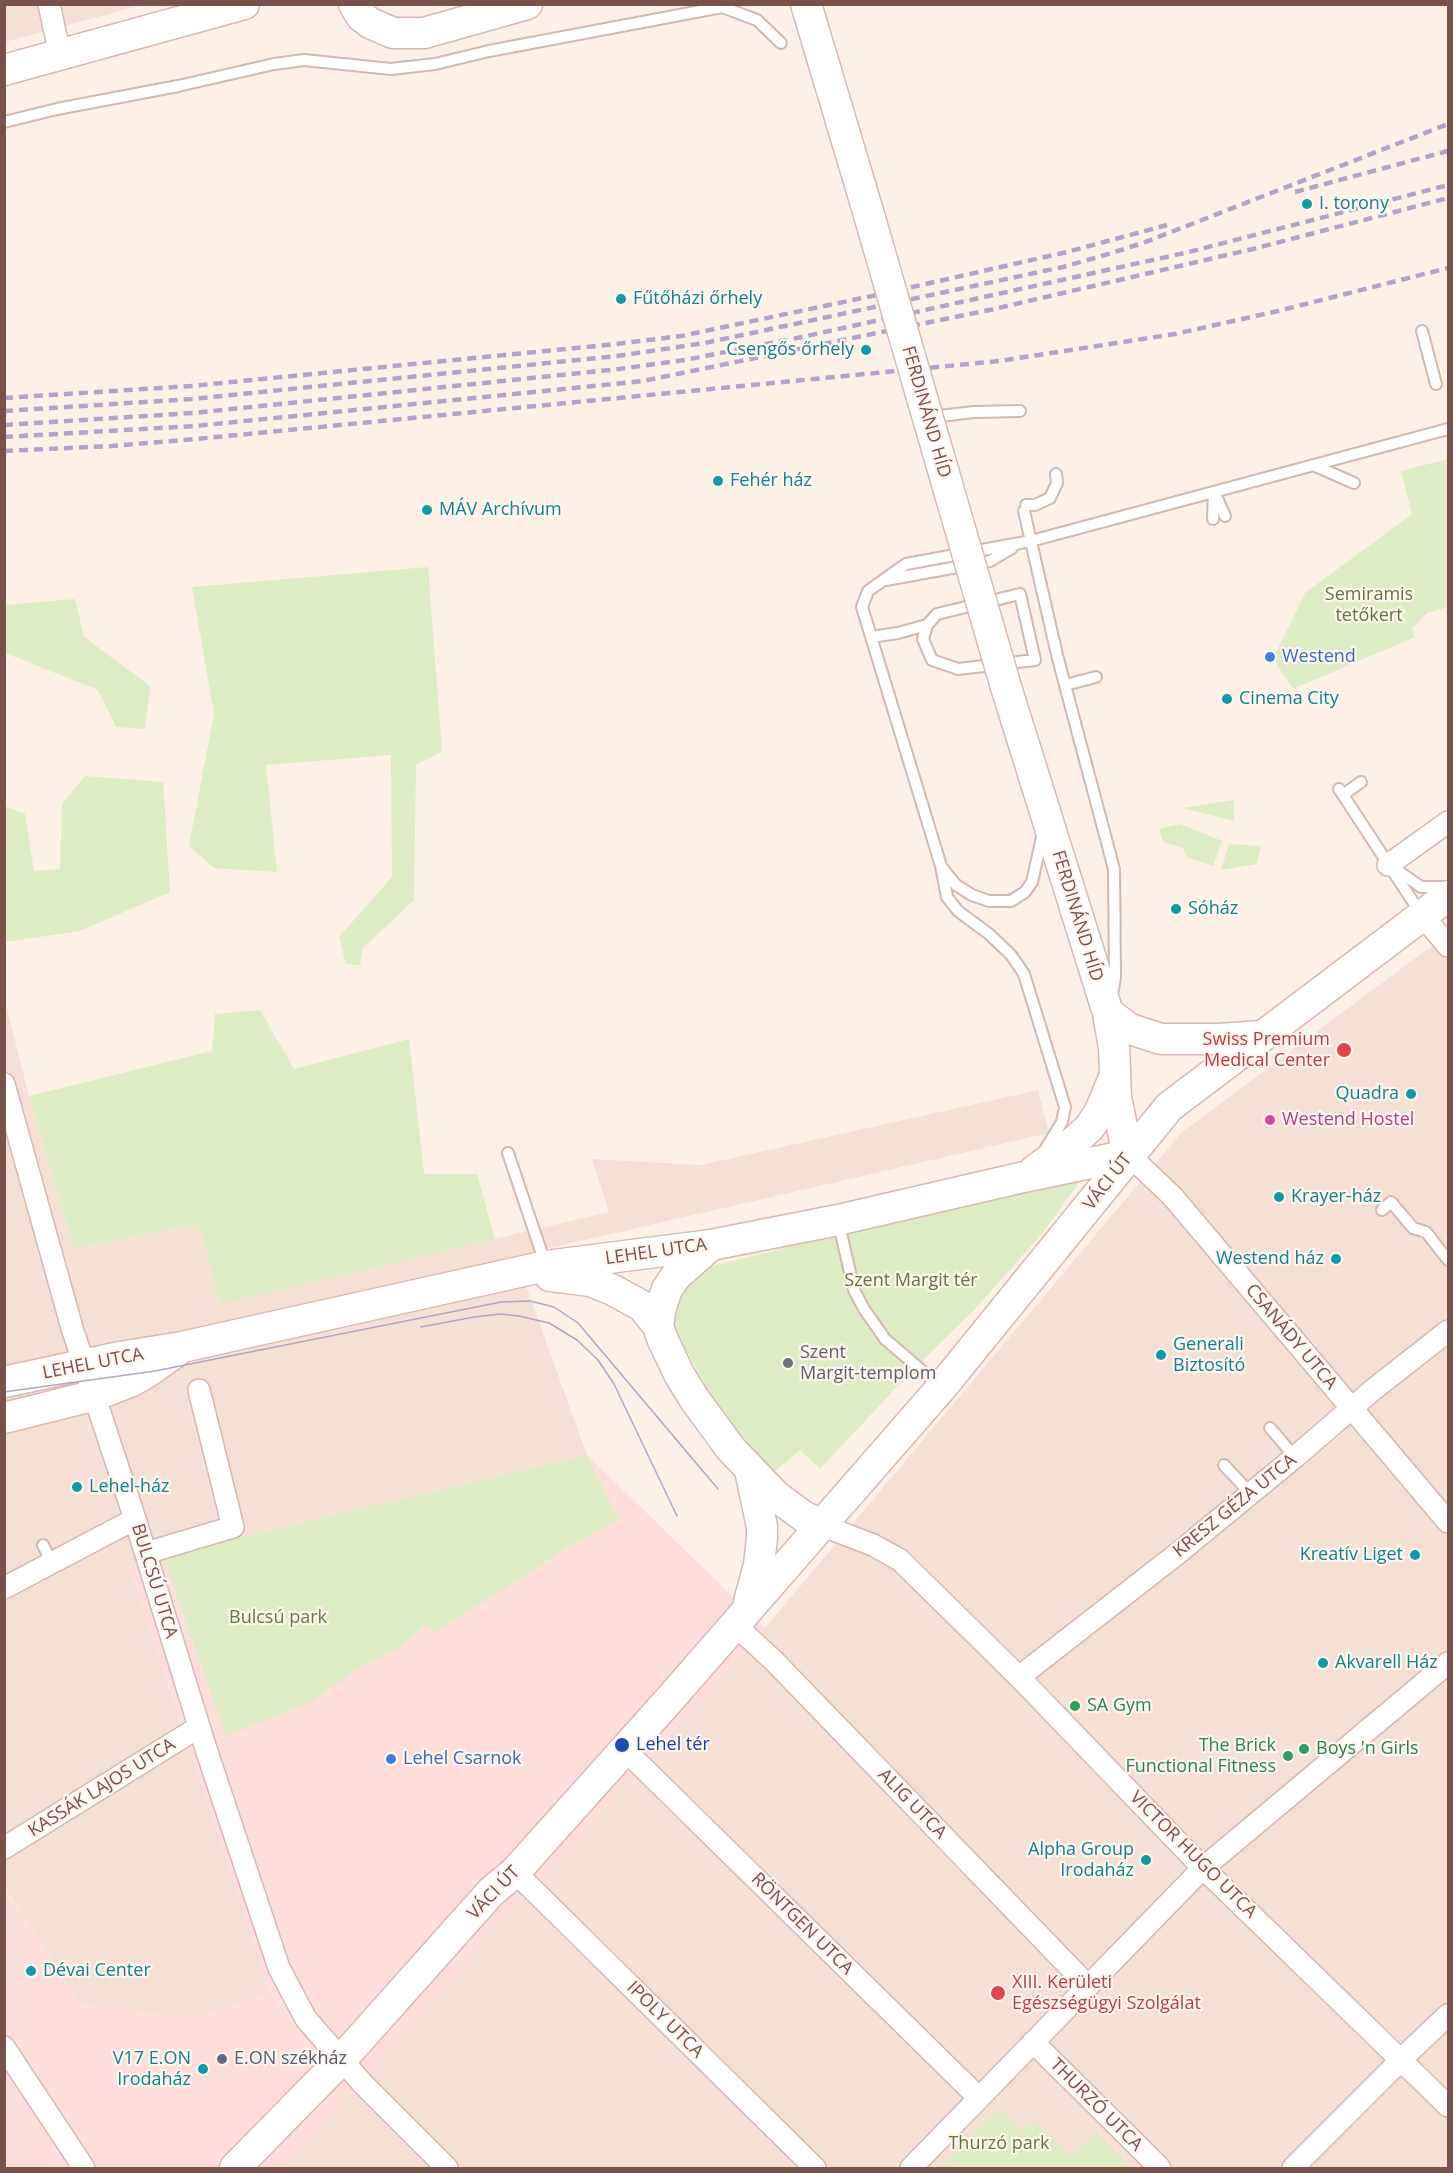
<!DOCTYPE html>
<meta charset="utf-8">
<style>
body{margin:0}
#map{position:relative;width:1453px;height:2173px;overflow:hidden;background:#fdf0e7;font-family:"Open Sans",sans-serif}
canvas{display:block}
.frame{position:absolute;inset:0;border:6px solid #78514a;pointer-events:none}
</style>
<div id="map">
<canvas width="1453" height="2173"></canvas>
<div class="frame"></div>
</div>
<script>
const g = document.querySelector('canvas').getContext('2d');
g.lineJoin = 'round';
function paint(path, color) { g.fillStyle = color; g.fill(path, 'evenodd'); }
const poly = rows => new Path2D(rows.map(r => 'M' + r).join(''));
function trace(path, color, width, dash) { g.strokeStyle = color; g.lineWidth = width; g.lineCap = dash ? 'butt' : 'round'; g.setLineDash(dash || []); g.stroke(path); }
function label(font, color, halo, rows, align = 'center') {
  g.font = font + ' "Open Sans",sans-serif'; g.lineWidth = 4.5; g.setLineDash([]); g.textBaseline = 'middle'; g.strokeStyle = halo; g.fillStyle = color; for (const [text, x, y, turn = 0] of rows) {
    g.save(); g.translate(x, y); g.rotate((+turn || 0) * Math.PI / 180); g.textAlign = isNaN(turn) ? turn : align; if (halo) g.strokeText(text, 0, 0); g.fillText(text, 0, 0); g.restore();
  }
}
const residential = poly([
 [5,5,142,5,5,42],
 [1448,934,1448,2168,281,2168,344,2101,765,1628,1182,1132],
 [4,997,29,1096,74,1249,191,1225,201,1232,220,1303,609,1212,592,1159,701,1165,1038,1090,1049,1133,515,1256,587,1455,163,1556,129,1566,270,1993,193,2019,80,2004,5,1889]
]);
const commercial = poly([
 [587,1455,765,1628,344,2101,281,2168,5,2168,4,1889,80,2004,193,2019,270,1993,129,1566,163,1556]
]);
const green = poly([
 [1448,459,1448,607,1427,613,1412,629,1415,637,1293,689,1273,659,1305,593,1412,514,1401,471],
 [428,567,442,752,416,765,414,900,363,948,360,965,346,964,339,937,392,877,391,755,266,765,277,872,214,868,189,846,214,714,192,587],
 [75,599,84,637,150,686,145,729,116,727,98,690,5,653,5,605],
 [85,776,163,782,170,892,80,931,5,942,5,806,25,814,34,871,60,869,62,804],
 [1234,800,1234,821,1183,808],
 [1180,824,1222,841,1213,866,1186,857,1183,848,1163,842,1159,829],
 [1229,844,1261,846,1257,864,1221,870],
 [260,1010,294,1069,409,1039,424,1174,477,1174,495,1239,220,1304,201,1232,191,1225,74,1249,29,1096,212,1051,215,1014],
 [1075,1174,1081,1177,1077,1185,1044,1231,977,1307,907,1376,820,1469,800,1450,774,1472,721,1413,669,1319,671,1290,693,1271],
 [587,1455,619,1520,573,1544,533,1571,435,1632,425,1626,396,1650,362,1666,312,1701,226,1737,163,1556],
 [999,2109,1022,2132,1034,2121,1071,2157,1095,2133,1131,2168,940,2168]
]);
const lane = poly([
 [4,122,57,109,178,86,274,64,304,60,391,69,435,64,489,51,722,7,757,20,781,43],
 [1422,331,1436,384],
 [931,417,974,412,1020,411],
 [1313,465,1354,483],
 [1215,494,1225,516],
 [1026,505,1035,505,1050,498,1057,483,1056,474],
 [1024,511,1057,655,1114,869,1115,977,1112,996],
 [1213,519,1214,492],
 [886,580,990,561,1012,548],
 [1020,594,1035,660,958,669,932,660,923,639,927,625,937,614,1020,594],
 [871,637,898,633,927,625],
 [1065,685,1096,677],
 [1339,789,1421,914],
 [1343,795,1361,782],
 [1394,868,1421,887,1447,887],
 [943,869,956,885,972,895,989,901,1011,901,1025,892,1032,882,1043,833],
 [1046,1148,1062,1122,1065,1107,1024,974,1011,955,989,934,958,911,947,897,941,866,862,607,868,591,906,564,1031,541,1448,429],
 [508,1153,545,1263],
 [1382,1210,1391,1202,1413,1228,1426,1232,1448,1260],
 [838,1220,854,1290,864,1309,885,1339,941,1387],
 [1270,1428,1295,1457],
 [1224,1465,1251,1494],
 [43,1545,52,1563]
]);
const street = poly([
 [49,4,60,55],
 [1388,865,1448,822],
 [1423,916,1448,946],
 [4,1084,72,1328,135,1519,206,1749,279,1968,306,2019,363,2084,447,2168],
 [1129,1155,1172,1196,1448,1522],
 [821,1525,873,1545,900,1560,1019,1677,1203,1868,1448,2106],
 [146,1553,233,1527,199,1390],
 [4,1588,135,1519],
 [734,1624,774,1661,1088,1986],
 [1019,1677,1177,1554,1295,1457,1374,1389,1448,1331],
 [625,1750,979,2098],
 [4,1848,199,1727],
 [515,1872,815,2168],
 [1033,2042,1160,2168],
 [4,2047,84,2168],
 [911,2168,1203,1868,1448,1663],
 [1293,2168,1413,2048,1448,2015]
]);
const secondary = poly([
 [354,4,361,16,370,23,393,33,424,33,527,4],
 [806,4,867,208],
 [4,70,244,4],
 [1006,687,1108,1013,1114,1048,1116,1097,1124,1137,1129,1155],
 [1108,1013,1130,1029,1161,1039,1219,1039,1262,1036],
 [1035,1170,1077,1139,1090,1127,1100,1111,1113,1080],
 [550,1276,590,1281,613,1290,642,1306,658,1326,662,1338,679,1374,695,1400,731,1449,776,1496,803,1516,821,1525],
 [658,1326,661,1307,667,1289,676,1276,711,1245],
 [4,1382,120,1357,182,1347,546,1266,711,1245,838,1220,1028,1176,1129,1155],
 [4,1418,96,1395,132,1381,149,1371,177,1351],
 [749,1602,759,1565,762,1538,762,1527,750,1470],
 [235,2168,342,2059,491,1892,515,1872,670,1699,941,1388,1169,1107,1448,896]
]);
const tram = poly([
 [421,1327,474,1317,500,1314,519,1316,549,1323,577,1340,598,1360,614,1384,677,1516],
 [4,1392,155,1371,501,1302,530,1301,554,1307,578,1323,718,1489]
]);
const rail = poly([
 [1295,192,1448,151],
 [4,398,191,386,616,344,681,336,877,295,1067,252,1167,225],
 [4,411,192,399,617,356,705,343,1063,267,1105,255,1143,243,1448,124],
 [4,425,193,413,619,369,685,360,802,337,1189,252,1448,185],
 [4,437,195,426,643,381,994,309,1253,249,1448,198],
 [4,451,112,446,196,439,999,361,1175,334,1278,311,1448,268]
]);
const secondaryBridge = poly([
 [867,208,1006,687]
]);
const markers = [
 [1307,204,6,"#0f9aa8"],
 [621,299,6,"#0f9aa8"],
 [866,350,6,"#0f9aa8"],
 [718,481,6,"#0f9aa8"],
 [427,510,6,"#0f9aa8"],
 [1270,657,6,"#3f7fe0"],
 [1227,699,6,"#0f9aa8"],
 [1176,909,6,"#0f9aa8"],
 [1344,1050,8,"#e0444e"],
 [1411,1094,6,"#0f9aa8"],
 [1270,1120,6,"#d1479c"],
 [1279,1197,6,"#0f9aa8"],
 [1336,1259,6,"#0f9aa8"],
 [1161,1355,6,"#0f9aa8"],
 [788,1363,6,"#6b7280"],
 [77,1487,6,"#0f9aa8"],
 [1415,1555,6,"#0f9aa8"],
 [1323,1663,6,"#0f9aa8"],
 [1075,1706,6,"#2e9e5b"],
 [622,1745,8,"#1a4fb4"],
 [1304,1749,6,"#2e9e5b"],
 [1288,1756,6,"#2e9e5b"],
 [391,1759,6,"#3f7fe0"],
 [1146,1860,6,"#0f9aa8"],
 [31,1971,6,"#0f9aa8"],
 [998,1993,8,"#e0444e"],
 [222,2059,6,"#5c6f8a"],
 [203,2069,6,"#0f9aa8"]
];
const cultureNames = [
 ["I. torony",1319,204],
 ["Fűtőházi őrhely",633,299],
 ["Csengős őrhely",854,350,"right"],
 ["Fehér ház",730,481],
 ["MÁV Archívum",439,510],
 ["Cinema City",1239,699],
 ["Sóház",1188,909],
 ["Quadra",1399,1094,"right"],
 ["Krayer-ház",1291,1197],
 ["Westend ház",1324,1259,"right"],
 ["Generali",1173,1345],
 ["Biztosító",1173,1366],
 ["Lehel-ház",89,1487],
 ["Kreatív Liget",1403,1555,"right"],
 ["Akvarell Ház",1335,1663],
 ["Alpha Group",1134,1850,"right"],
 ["Irodaház",1134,1871,"right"],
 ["Dévai Center",43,1971],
 ["V17 E.ON",191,2059,"right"],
 ["Irodaház",191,2080,"right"]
];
const streetNames = [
 ["FERDINÁND HÍD",926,412,74],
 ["FERDINÁND HÍD",1077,916,73],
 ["VÁCI ÚT",1108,1182,-52],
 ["LEHEL UTCA",656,1252,-8],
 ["CSANÁDY UTCA",1291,1337,50],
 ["LEHEL UTCA",93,1364,-11],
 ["KRESZ GÉZA UTCA",1235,1506,-39],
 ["BULCSÚ UTCA",154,1581,73],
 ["KASSÁK LAJOS UTCA",102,1788,-32],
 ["ALIG UTCA",912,1804,46],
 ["VICTOR HUGO UTCA",1193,1855,45],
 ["VÁCI ÚT",494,1893,-46],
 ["RÖNTGEN UTCA",802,1924,45],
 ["IPOLY UTCA",665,2020,45],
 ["THURZÓ UTCA",1096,2105,45]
];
const parkNames = [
 ["Semiramis",1369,595],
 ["tetőkert",1369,616],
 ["Szent Margit tér",911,1281],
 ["Bulcsú park",278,1618],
 ["Thurzó park",999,2144]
];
const shopNames = [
 ["Westend",1282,657],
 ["Lehel Csarnok",403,1759]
];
const healthNames = [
 ["Swiss Premium",1330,1040],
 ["Medical Center",1330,1061],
 ["XIII. Kerületi",1012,1983,"left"],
 ["Egészségügyi Szolgálat",1012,2004,"left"]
];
const hotelNames = [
 ["Westend Hostel",1282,1120]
];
const worshipNames = [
 ["Szent",800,1353],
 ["Margit-templom",800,1374]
];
const leisureNames = [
 ["SA Gym",1087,1706],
 ["The Brick",1276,1746,"right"],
 ["Functional Fitness",1276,1767,"right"],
 ["Boys 'n Girls",1316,1749]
];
const transitNames = [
 ["Lehel tér",636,1745]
];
const serviceNames = [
 ["E.ON székház",234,2059]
];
paint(residential, '#f5e0d5');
paint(commercial, '#fededb');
paint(green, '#ddecc5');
trace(lane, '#d2b8af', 14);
trace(street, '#d2b8af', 24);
trace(secondary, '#d8b8af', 33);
trace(lane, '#fff', 10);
trace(street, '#fff', 21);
trace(secondary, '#fff', 30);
trace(tram, '#b0a4c8', 1.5);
trace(rail, '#b0a4c8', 4.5, [9, 6]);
trace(secondaryBridge, '#d8b8af', 33, []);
trace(secondaryBridge, '#fff', 30);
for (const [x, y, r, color] of markers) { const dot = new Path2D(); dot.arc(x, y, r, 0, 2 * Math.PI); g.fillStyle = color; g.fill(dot); trace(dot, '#fff5ee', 2); }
label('18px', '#0d838f', '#fff5ee', cultureNames, 'left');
label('18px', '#78514a', '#fff5ee', streetNames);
label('18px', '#5c793f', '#fff5ee', parkNames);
label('18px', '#366cbe', '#fff5ee', shopNames, 'left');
label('18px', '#be3a42', '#fff5ee', healthNames, 'right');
label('18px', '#b23c85', '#fff5ee', hotelNames, 'left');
label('18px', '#5b616d', '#fff5ee', worshipNames, 'left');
label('18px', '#27864d', '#fff5ee', leisureNames, 'left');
label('18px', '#164399', '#fff5ee', transitNames, 'left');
label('18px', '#4e5e75', '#fff5ee', serviceNames, 'left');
</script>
